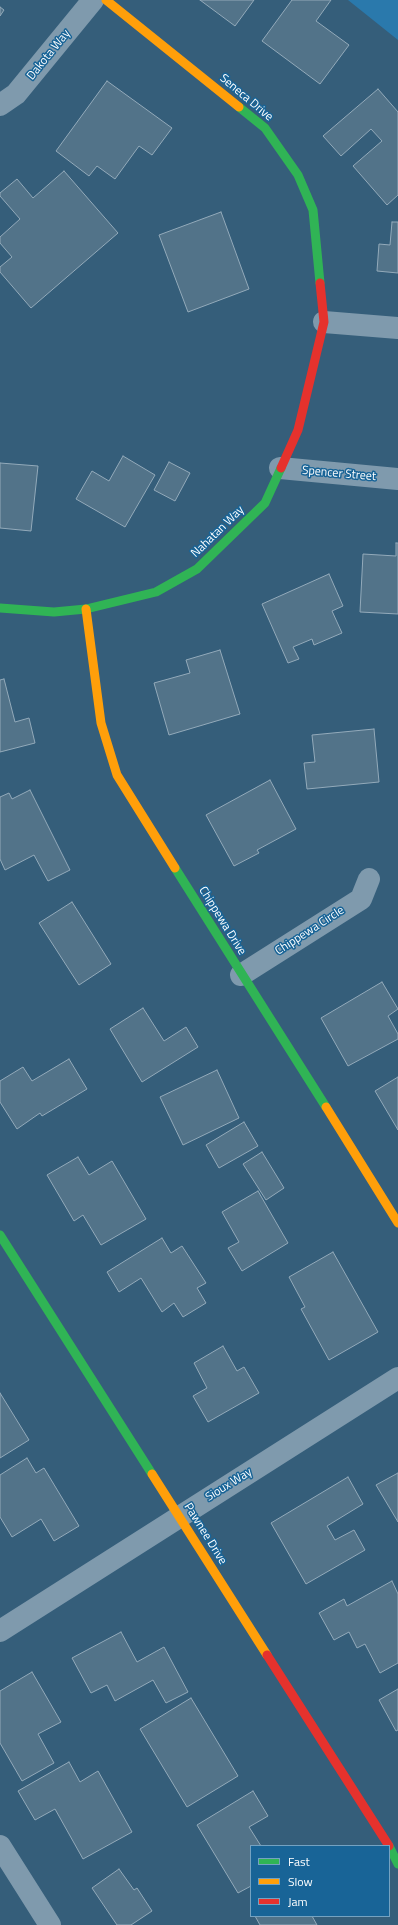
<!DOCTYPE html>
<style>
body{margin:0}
#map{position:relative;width:398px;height:1925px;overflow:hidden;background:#355e7a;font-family:"Titillium Web",sans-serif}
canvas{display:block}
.legend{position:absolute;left:250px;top:1845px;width:140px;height:72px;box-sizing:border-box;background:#186497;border:1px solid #74a2c1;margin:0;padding:5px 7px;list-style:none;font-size:12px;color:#fff}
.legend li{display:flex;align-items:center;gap:8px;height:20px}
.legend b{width:20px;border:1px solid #74a2c1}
</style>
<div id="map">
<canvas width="398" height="1925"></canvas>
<ul class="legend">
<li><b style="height:5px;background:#30b455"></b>Fast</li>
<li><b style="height:5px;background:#ff9f0a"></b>Slow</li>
<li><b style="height:5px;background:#e5322d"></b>Jam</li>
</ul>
</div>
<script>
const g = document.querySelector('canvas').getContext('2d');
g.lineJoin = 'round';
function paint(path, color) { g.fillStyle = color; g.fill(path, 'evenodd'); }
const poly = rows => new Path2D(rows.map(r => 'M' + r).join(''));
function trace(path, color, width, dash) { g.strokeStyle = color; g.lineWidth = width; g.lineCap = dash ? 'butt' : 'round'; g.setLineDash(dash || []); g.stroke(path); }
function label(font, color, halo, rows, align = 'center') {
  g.font = font + ' "Titillium Web",sans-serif'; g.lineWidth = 3; g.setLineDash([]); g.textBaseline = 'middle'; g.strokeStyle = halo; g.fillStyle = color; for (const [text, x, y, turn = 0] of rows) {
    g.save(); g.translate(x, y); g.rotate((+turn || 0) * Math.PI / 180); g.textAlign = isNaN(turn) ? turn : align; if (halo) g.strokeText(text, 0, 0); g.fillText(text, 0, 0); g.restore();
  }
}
const green = poly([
 [348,0,398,0,398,40]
]);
const building = poly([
 [200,0,254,0,235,26,200,0],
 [292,0,331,0,316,21,349,45,320,84,262,41,292,0],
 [0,7,4,10,0,16,0,7],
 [107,81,172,128,152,155,139,146,115,179,97,166,89,176,56,151,107,81],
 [378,89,398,112,398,195,387,205,353,166,382,141,371,129,341,156,323,136,378,89],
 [64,171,118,233,31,308,0,272,0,267,12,257,0,243,0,237,20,219,0,196,0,193,17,179,33,198,64,171],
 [221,212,249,289,188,312,159,235,221,212],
 [392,222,398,222,398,273,377,271,379,244,390,245,392,222],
 [123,456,155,475,125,527,76,499,92,471,109,481,123,456],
 [169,462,190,473,175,501,154,490,169,462],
 [0,463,38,466,31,531,0,528,0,463],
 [396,543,398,543,398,614,360,612,363,554,396,556,396,543],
 [329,574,343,606,332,611,342,633,314,645,312,639,293,647,299,659,288,663,262,604,329,574],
 [220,650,240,714,169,735,154,683,190,673,186,660,220,650],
 [4,679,15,722,29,718,35,743,0,752,0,680,4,679],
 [374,729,379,782,307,789,304,763,315,762,312,735,374,729],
 [270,780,296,829,257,850,259,853,234,866,206,815,270,780],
 [30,790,70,870,48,881,34,855,5,870,0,859,0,797,9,793,12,799,30,790],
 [72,902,111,964,79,985,39,923,72,902],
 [382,982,398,1009,388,1016,398,1034,398,1039,348,1066,321,1018,382,982],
 [143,1008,164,1041,186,1027,198,1047,142,1082,110,1029,143,1008],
 [69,1059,87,1089,42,1116,40,1113,17,1129,0,1102,0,1081,23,1067,32,1081,69,1059],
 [217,1070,239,1118,183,1145,160,1097,217,1070],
 [398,1077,398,1130,375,1091,398,1077],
 [244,1122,258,1146,219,1168,206,1145,244,1122],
 [262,1152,284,1188,266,1200,243,1164,262,1152],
 [78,1157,89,1175,112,1161,146,1219,101,1245,83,1215,74,1221,47,1175,78,1157],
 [258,1191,288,1243,242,1271,228,1248,239,1242,222,1212,258,1191],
 [162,1238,171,1253,182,1246,206,1283,197,1288,206,1303,183,1317,174,1303,162,1312,141,1278,119,1292,107,1272,162,1238],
 [333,1252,378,1332,329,1360,301,1309,305,1307,289,1277,333,1252],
 [223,1346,237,1371,244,1367,259,1393,208,1422,193,1396,207,1388,194,1363,223,1346],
 [0,1393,29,1440,0,1458,0,1393],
 [27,1458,36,1473,44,1468,79,1526,54,1541,41,1519,12,1537,0,1517,0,1475,27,1458],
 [398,1473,398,1522,376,1485,398,1473],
 [348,1477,363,1504,327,1526,335,1540,354,1530,365,1550,306,1584,271,1523,348,1477],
 [392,1581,398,1594,398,1663,380,1673,365,1644,357,1648,349,1632,334,1640,319,1613,344,1599,347,1606,392,1581],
 [121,1632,137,1662,164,1647,188,1692,166,1703,153,1680,115,1701,107,1685,91,1693,72,1658,121,1632],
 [32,1672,61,1722,38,1734,54,1763,22,1781,0,1743,0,1691,32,1672],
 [398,1689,398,1730,396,1731,379,1700,398,1689],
 [191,1698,238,1776,187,1807,140,1729,191,1698],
 [69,1762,80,1782,98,1771,132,1832,83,1859,55,1809,35,1820,18,1791,69,1762],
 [253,1791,268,1816,249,1827,261,1846,251,1846,251,1886,238,1893,197,1825,253,1791],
 [119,1869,134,1890,137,1888,152,1911,131,1925,117,1925,92,1888,119,1869],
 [255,1916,312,1916,317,1925,260,1925,255,1916]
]);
const street = poly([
 [0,105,16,94,93,0],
 [324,322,398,328],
 [280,468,398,479],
 [241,975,361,899,369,879],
 [0,1631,398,1378],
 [0,1846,50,1925]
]);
const fast = poly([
 [239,107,265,128,298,175,313,210,320,283],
 [0,608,54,612,86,609,156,592,197,569,265,503,281,468],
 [175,868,326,1107],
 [0,1235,152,1474],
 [389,1846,398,1864]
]);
const slow = poly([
 [106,0,239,107],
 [86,609,101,723,117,775,175,868],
 [326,1107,398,1223],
 [152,1474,267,1655]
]);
const jam = poly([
 [281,468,298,430,324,322,320,283],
 [267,1655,389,1846]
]);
const streetNames = [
 ["Dakota Way",49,55,-51],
 ["Seneca Drive",246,98,40],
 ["Spencer Street",339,474,5],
 ["Nahatan Way",218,532,-44],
 ["Chippewa Drive",222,921,58],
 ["Chippewa Circle",310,931,-33],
 ["Sioux Way",229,1485,-32],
 ["Pawnee Drive",205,1534,58]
];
paint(green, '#2a79ac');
paint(building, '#527389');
trace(building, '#93aaba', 1);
trace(street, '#7f9aad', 22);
trace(fast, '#30b455', 9);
trace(slow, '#ff9f0a', 9);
trace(jam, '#e5322d', 9);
label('12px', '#fff', '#186497', streetNames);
</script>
